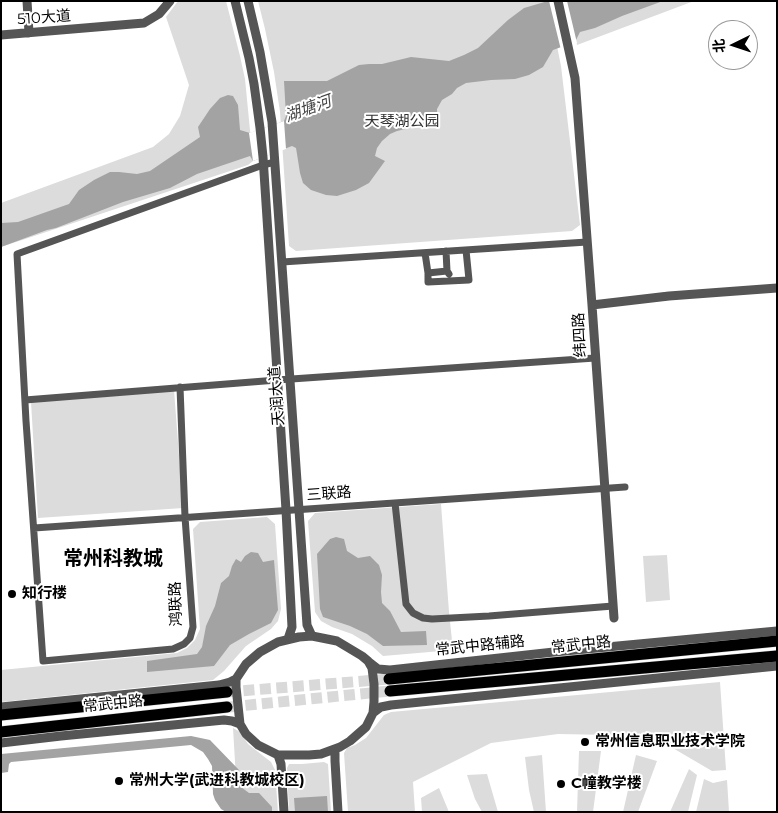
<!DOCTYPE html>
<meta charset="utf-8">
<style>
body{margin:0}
#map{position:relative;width:778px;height:813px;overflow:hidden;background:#fff;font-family:Montserrat,"Noto Sans SC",sans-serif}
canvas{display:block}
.frame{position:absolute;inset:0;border:2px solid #000;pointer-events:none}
.north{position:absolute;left:708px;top:20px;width:50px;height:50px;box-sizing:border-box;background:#fff;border:1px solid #999;border-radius:50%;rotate:266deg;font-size:14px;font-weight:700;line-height:20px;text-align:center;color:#000}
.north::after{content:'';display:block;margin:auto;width:18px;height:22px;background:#000;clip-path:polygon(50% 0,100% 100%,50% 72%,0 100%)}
</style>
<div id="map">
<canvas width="778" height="813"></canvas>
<div class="frame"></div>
<div class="north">北</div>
</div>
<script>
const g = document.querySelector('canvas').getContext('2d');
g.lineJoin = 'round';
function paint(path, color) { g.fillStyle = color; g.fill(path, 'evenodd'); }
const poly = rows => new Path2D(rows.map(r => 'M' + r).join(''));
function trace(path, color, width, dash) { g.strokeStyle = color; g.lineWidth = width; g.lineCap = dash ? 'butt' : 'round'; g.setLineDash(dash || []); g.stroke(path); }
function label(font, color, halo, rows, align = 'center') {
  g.font = font + ' Montserrat,"Noto Sans SC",sans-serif'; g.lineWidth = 4; g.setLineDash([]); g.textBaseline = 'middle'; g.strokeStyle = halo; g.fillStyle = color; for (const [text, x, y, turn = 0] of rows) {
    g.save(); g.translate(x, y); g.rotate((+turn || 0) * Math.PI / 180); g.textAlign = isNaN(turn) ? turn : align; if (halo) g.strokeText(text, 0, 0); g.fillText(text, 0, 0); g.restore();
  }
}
const green = poly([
 [178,1,226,1,240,56,245,79,253,161,248,165,1,247,1,203,153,147,169,134,180,116,189,85,166,17],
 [258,1,548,1,561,66,580,225,572,231,296,251,289,246,280,112,274,72,265,29],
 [566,1,694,1,577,45],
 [174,390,183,508,38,518,31,402],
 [441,504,449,612,453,650,383,656,372,646,352,634,332,627,321,621,315,612,308,521,315,513],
 [267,517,275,524,281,609,278,621,271,629,246,646,224,671,213,680,1,702,1,670,177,653,187,648,195,640,200,629,193,529,200,522],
 [667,555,670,600,646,602,643,556],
 [720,682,726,770,712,771,671,747,611,735,558,734,491,743,413,782,415,812,348,812,344,753,347,748,355,745,366,738,384,715,391,712],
 [233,728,240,732,248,744,271,762,275,770,278,812,238,812],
 [579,751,601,751,593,812,577,812],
 [542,755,546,812,534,812,529,790,525,757],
 [636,755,657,761,638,812,623,812],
 [324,762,328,764,331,812,289,812,287,768,289,764,302,764],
 [689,769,697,775,688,812,670,812],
 [487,774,498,812,482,812,475,799,467,775],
 [704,779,713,783,727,780,729,812,696,812],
 [439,788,449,812,422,812,421,798]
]);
const water = poly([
 [548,1,663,1,622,16,595,28,580,32,575,42,553,50,543,67,529,75,515,79,491,80,466,83,457,88,452,94,442,100,437,109,437,116,430,121,422,125,397,131,390,134,382,141,377,148,375,156,385,161,369,183,356,190,337,196,326,195,311,190,303,183,300,173,297,154,296,148,292,146,253,161,250,156,197,174,170,188,123,202,56,228,47,230,1,247,1,223,18,222,69,204,79,190,94,180,110,172,119,172,137,174,150,171,200,137,198,127,210,109,220,98,228,95,233,96,238,105,240,130,250,133,284,121,286,116,284,81,327,81,359,65,369,64,382,64,411,57,449,61,464,55,478,48,508,20,524,8],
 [336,537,344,539,347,551,358,558,370,556,379,565,382,575,381,592,382,603,390,611,401,632,426,631,427,645,383,646,367,634,350,626,323,617,320,609,317,554,330,539],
 [251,552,258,553,263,562,274,560,278,610,271,623,249,634,230,645,214,666,147,672,147,661,197,654,202,647,206,626,215,606,221,583,229,576,232,566,236,559,241,562,245,556],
 [191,736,210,740,239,770,239,782,241,787,249,793,259,793,272,807,272,812,226,812,221,809,215,800,213,794,212,766,208,759,203,752,191,745,11,762,9,764,8,772,1,773,1,754],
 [327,796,328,812,295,812,294,798]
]);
const pier = poly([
 [549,1,567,1,577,43,576,44,561,50],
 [284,121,286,149,253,161,249,133]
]);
const primaryTunnel = poly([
 [227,692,389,679],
 [229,707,390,691]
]);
const minor = poly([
 [446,251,447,271,449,274],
 [425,253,428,273,447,271],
 [282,262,587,242],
 [428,273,428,282,469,280,466,250],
 [180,387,185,517,193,627,190,638,184,644,173,649,43,661,26,421,17,254,263,165,275,162],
 [25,400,277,380,595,358],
 [395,503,406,604,413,613,423,618,432,619,489,616,613,606],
 [34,528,625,487]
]);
const tertiary = poly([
 [27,1,29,33],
 [235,1,249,58,254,84,260,128,263,157,286,510,292,627,288,639],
 [248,1,260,52,272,122,307,625,312,636],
 [558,1,575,78,592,305,614,618],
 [1,35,144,23,159,14,170,1],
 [592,305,669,296,777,288],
 [312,636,337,641,362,656,368,661,372,668,374,684,374,702,373,713,366,727,350,741,340,747,321,754,309,755,278,755,258,745,246,734,240,724,236,687,236,679,246,664,260,652,278,642,299,637,312,636],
 [369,662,378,669,390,670,554,652,777,631],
 [1,707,219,685,230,682,236,679],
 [373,713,381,707,391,705,777,666],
 [1,743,61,736,224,720,232,721,240,724],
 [335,749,335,761,338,812],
 [278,755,281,764,284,812]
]);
const primary = poly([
 [389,679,777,641],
 [390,691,777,656],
 [1,715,227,692],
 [1,732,227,707]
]);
const markers = [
 [12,594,5,"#000"],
 [585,742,5,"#000"],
 [119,781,5,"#000"],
 [561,784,5,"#000"]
];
const streetNames = [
 ["510大道",44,18,-4],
 ["纬四路",580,335,-93],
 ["天润大道",277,396,-94],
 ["三联路",329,494,-4],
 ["鸿联路",176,604,-92],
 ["常武中路",581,645,-6],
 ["常武中路辅路",480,646,-6],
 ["常武中路",113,704,-6]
];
const parkNames = [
 ["天琴湖公园",402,122]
];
const poiNames = [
 ["知行楼",22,594],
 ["常州信息职业技术学院",595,742],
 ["常州大学(武进科教城校区)",129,781],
 ["C幢教学楼",571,784]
];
const waterNames = [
 ["湖塘河",308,109,-20]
];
const districtNames = [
 ["常州科教城",113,559]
];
paint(green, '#dcdcdc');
paint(water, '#a3a3a3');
paint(pier, '#fff');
trace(primaryTunnel, '#d9d9d9', 11, [11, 5.5]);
trace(primary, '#dbdbdb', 12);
trace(minor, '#555', 7);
trace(tertiary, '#555', 9);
trace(primary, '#000', 11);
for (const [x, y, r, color] of markers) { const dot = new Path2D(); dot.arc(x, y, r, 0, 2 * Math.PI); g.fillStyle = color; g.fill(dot); trace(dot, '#fff', 2); }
label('15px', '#000', '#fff', streetNames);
label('15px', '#333', '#fff', parkNames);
label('bold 15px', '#000', '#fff', poiNames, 'left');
label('italic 16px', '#444', '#fff', waterNames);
label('bold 20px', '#000', '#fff', districtNames);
</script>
